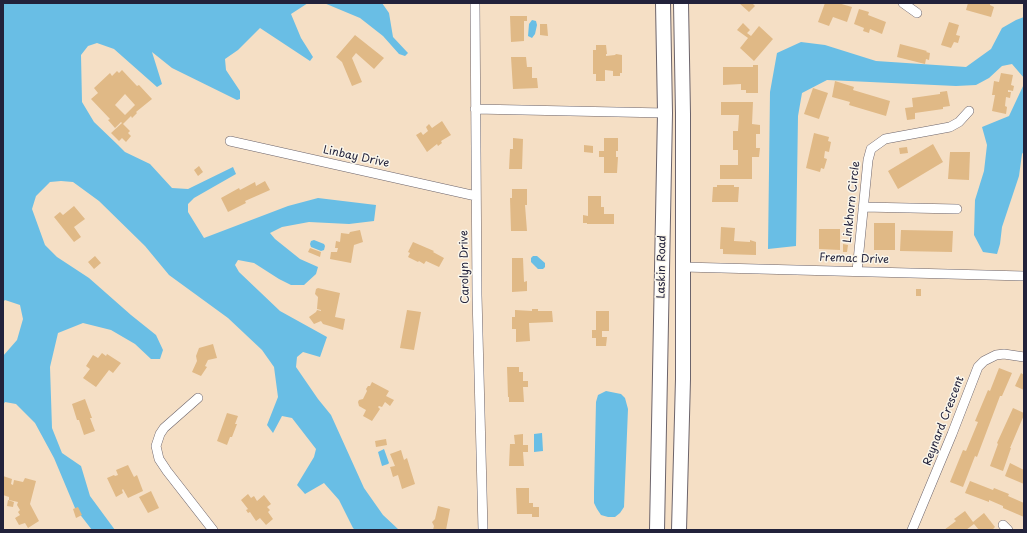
<!DOCTYPE html>
<style>
body{margin:0}
#map{position:relative;width:1027px;height:533px;overflow:hidden;background:#f5dfc5;font-family:"Playpen Sans",sans-serif}
canvas{display:block}
.frame{position:absolute;inset:0;border:4px solid #22223b;pointer-events:none}
</style>
<div id="map">
<canvas width="1027" height="533"></canvas>
<div class="frame"></div>
</div>
<script>
const g = document.querySelector('canvas').getContext('2d');
g.lineJoin = 'round';
function paint(path, color) { g.fillStyle = color; g.fill(path, 'evenodd'); }
const poly = rows => new Path2D(rows.map(r => 'M' + r).join(''));
function trace(path, color, width, dash) { g.strokeStyle = color; g.lineWidth = width; g.lineCap = dash ? 'butt' : 'round'; g.setLineDash(dash || []); g.stroke(path); }
function label(font, color, halo, rows, align = 'center') {
  g.font = font + ' "Playpen Sans",sans-serif'; g.lineWidth = 3; g.setLineDash([]); g.textBaseline = 'middle'; g.strokeStyle = halo; g.fillStyle = color; for (const [text, x, y, turn = 0] of rows) {
    g.save(); g.translate(x, y); g.rotate((+turn || 0) * Math.PI / 180); g.textAlign = isNaN(turn) ? turn : align; if (halo) g.strokeText(text, 0, 0); g.fillText(text, 0, 0); g.restore();
  }
}
const water = poly([
 [3,3,308,3,291,14,301,38,313,57,310,61,260,28,238,50,225,59,226,70,240,91,240,99,237,100,172,68,152,52,162,84,157,87,114,49,97,43,88,46,81,55,82,102,94,122,118,145,125,152,150,164,172,188,188,189,233,167,236,174,194,198,188,204,188,212,204,238,288,206,318,198,376,205,374,221,349,224,309,222,282,227,270,233,275,239,300,259,318,267,316,274,304,285,291,285,279,279,254,263,238,260,235,265,239,272,280,311,327,337,320,357,303,352,297,357,296,367,318,399,331,415,364,488,383,515,398,529,414,529,414,530,355,530,353,528,339,500,324,483,305,494,297,485,314,457,316,449,292,418,282,416,273,433,267,425,278,397,274,367,262,350,228,318,169,275,145,246,99,201,73,182,61,181,50,182,36,196,32,209,45,245,57,257,89,278,131,315,156,335,163,350,160,359,151,359,135,344,111,330,83,323,58,333,50,367,52,428,62,453,81,466,90,496,115,530,92,530,75,508,54,458,35,423,16,404,5,402,3,405,3,356,17,340,23,319,20,305,5,300,3,302],
 [324,3,382,3,389,13,393,37,408,53,405,56,399,54,383,36,360,18],
 [1024,17,1024,78,1012,64,1002,66,989,78,976,85,956,86,827,80,802,93,798,116,796,246,768,249,770,92,777,53,801,42,825,45,876,61,966,67,991,49,1002,28,1016,20],
 [532,20,536,21,537,25,535,34,532,38,528,36,529,24],
 [1024,84,1024,151,1022,154,1019,176,1002,227,1000,244,997,254,983,252,974,235,975,200,984,171,987,145,982,127,1009,116],
 [314,240,324,244,325,246,324,250,321,251,311,247,310,244,311,241],
 [533,256,537,256,545,263,545,267,543,269,538,269,531,262,531,258],
 [606,391,621,394,625,398,628,409,624,507,620,513,615,517,608,517,601,515,597,509,594,503,594,492,596,402,598,395],
 [542,433,543,451,534,452,534,434],
 [384,449,389,463,388,464,382,466,378,452]
]);
const building = poly([
 [739,3,753,3,753,4,755,6,749,12],
 [825,3,838,3,852,7,847,22,833,17,829,26,818,22],
 [968,3,990,3,990,5,994,7,991,17,966,10],
 [859,9,869,12,868,15,886,22,882,34,870,29,869,33,863,31,864,28,854,24],
 [510,16,527,16,527,21,524,21,524,41,511,42],
 [949,22,959,25,956,35,960,36,958,43,954,42,951,48,941,45],
 [743,23,750,30,747,33,751,36,759,26,773,39,754,61,740,48,748,38,737,30],
 [540,24,547,24,548,36,540,35],
 [355,35,384,58,374,69,356,53,352,58,362,82,352,86,342,62,336,57],
 [900,44,927,51,926,52,930,53,929,60,926,59,925,64,897,57],
 [596,45,606,45,607,54,606,54,606,56,615,55,616,54,622,55,622,73,620,73,620,76,613,76,613,71,605,70,605,81,596,81,596,74,593,74,593,50,596,50],
 [511,57,526,57,527,67,532,67,532,78,537,78,538,88,513,89],
 [753,65,758,65,758,93,746,93,746,90,741,90,741,84,723,85,723,67,753,67],
 [122,70,137,86,139,85,152,99,136,112,137,113,132,118,131,116,123,124,130,131,128,133,131,136,126,142,122,138,119,141,111,133,122,123,121,122,115,128,108,120,110,119,91,99,98,93,94,88,110,73,112,76,117,71,119,73],
 [125,94,135,105,125,115,115,105],
 [1001,73,1013,75,1011,85,1014,86,1013,91,1008,90,1008,92,1011,92,1010,98,1006,97,1005,106,1007,107,1006,114,992,111,995,95,992,95,994,81,999,82],
 [835,81,854,87,853,90,890,101,886,116,849,105,850,102,832,97],
 [813,88,828,93,819,119,804,114],
 [947,91,950,106,943,107,943,109,915,113,915,119,907,120,905,108,913,107,912,98,940,94,940,92],
 [721,102,753,102,752,124,760,125,760,134,756,134,756,148,760,148,759,157,752,157,752,179,720,179,720,165,738,165,738,150,733,150,733,131,738,131,739,115,721,115],
 [442,121,451,135,441,141,442,143,438,146,437,144,427,152,416,135,421,132,423,135,428,131,426,127,429,124,432,128],
 [814,133,829,137,828,141,831,142,829,152,825,151,824,158,827,159,824,169,821,168,820,172,806,168],
 [513,138,523,139,522,169,509,169,510,149,513,149],
 [604,138,618,138,618,151,616,151,616,157,618,157,617,173,604,173,604,157,599,157,599,151,604,151],
 [933,144,943,162,898,189,888,171],
 [584,145,593,146,593,153,584,152],
 [907,147,908,153,900,154,899,148],
 [950,152,970,152,969,180,948,179],
 [199,166,203,172,198,176,194,170],
 [265,181,270,190,245,201,246,203,228,212,221,198,239,188,240,190,255,182,256,186],
 [717,185,734,185,734,187,739,187,738,202,712,202,713,187,717,187],
 [512,189,527,189,527,205,525,205,527,231,511,231,510,198,512,198],
 [588,196,601,196,601,207,604,207,604,214,614,214,614,224,587,224,587,223,583,223,583,215,588,216],
 [74,206,85,219,74,227,81,237,74,242,54,217,60,212,63,215],
 [874,223,895,223,895,250,874,250],
 [721,227,735,228,734,241,750,242,750,240,756,242,756,255,723,254,723,249,720,249],
 [819,229,840,229,840,250,819,249],
 [360,230,363,242,354,245,351,263,330,259,331,252,337,252,338,248,335,248,336,241,340,242,341,233,349,234,350,232],
 [901,230,953,231,952,252,900,251],
 [413,242,434,251,433,252,444,258,439,267,426,261,424,264,419,261,418,262,408,257,410,253,408,252],
 [843,244,848,245,847,252,843,252],
 [310,248,321,252,320,257,308,252],
 [95,256,101,263,94,269,88,262],
 [512,258,523,258,524,282,527,281,527,291,512,292],
 [318,288,340,293,335,317,345,319,343,330,323,324,321,321,314,324,309,317,316,312,317,310,321,311,321,310,317,309,318,297,315,294,316,289],
 [916,289,921,289,921,296,916,296],
 [532,309,538,309,538,311,552,311,553,322,529,323,530,341,516,342,516,329,512,329,512,317,515,317,515,310,532,311],
 [407,310,421,312,414,350,400,348],
 [596,311,609,311,609,331,602,331,602,337,607,337,606,346,596,346,596,338,592,338,592,330,596,330],
 [213,344,217,358,208,360,205,366,207,367,201,376,192,372,197,361,196,356,199,348],
 [102,353,106,356,107,354,121,363,113,373,109,370,96,387,83,378,90,369,86,366,93,355,98,358],
 [507,367,519,367,519,372,523,372,523,381,528,381,528,387,523,387,524,402,509,402,509,397,508,397],
 [999,368,1012,373,1002,396,1000,396,977,457,975,456,963,487,950,482,963,450,966,451,978,422,975,421,988,390,990,391],
 [1021,373,1024,375,1024,390,1015,386],
 [372,382,389,391,386,396,394,400,390,406,385,402,382,407,379,406,378,407,380,409,372,421,363,416,366,410,359,406,358,402,359,400,363,399,367,391,366,389,368,386,370,386],
 [85,399,92,418,90,418,95,431,84,435,79,420,77,420,72,404],
 [1013,408,1024,413,1024,415,1010,448,1011,448,1003,471,990,466,998,444,997,443],
 [227,413,238,416,235,424,237,424,232,437,230,437,227,445,217,441],
 [523,434,523,445,528,445,528,452,523,452,524,466,509,466,510,444,515,444,514,435],
 [386,439,387,445,376,447,375,441],
 [401,450,404,460,407,458,415,484,402,489,398,475,393,477,390,467,395,466,390,454],
 [1010,463,1024,470,1024,484,1005,476],
 [128,465,134,477,137,475,143,491,128,498,123,489,122,490,123,493,116,497,107,478,114,475,115,476,118,475,116,470],
 [3,476,12,479,11,484,13,485,14,480,23,482,25,478,36,481,30,504,39,521,28,528,25,523,19,525,15,518,20,515,18,512,20,510,17,505,18,502,9,500,9,497,3,495],
 [970,481,993,490,994,488,1009,494,1008,496,1024,503,1024,517,1003,508,1003,506,989,500,989,502,965,493],
 [516,488,529,488,529,503,533,503,533,507,539,507,539,517,532,517,532,514,517,514],
 [151,491,159,508,148,513,139,497],
 [248,494,251,498,254,496,257,501,264,495,271,504,267,507,270,510,268,512,273,519,266,525,260,518,256,521,250,512,248,513,246,510,248,509,241,500],
 [8,500,14,502,13,507,7,506],
 [438,506,450,509,446,530,433,530,434,526,432,522,435,519],
 [78,507,82,515,76,518,73,509],
 [965,511,973,522,984,513,995,527,992,530,979,530,974,524,966,530,944,530,956,521,954,519]
]);
const minor = poly([
 [475,3,477,295,483,530],
 [903,3,917,13],
 [475,109,665,113],
 [230,141,476,196],
 [863,207,957,209],
 [683,267,1024,276],
 [857,271,868,160,871,149,885,139,950,127,959,122,969,111],
 [198,398,164,428,160,434,156,446,159,459,167,471,213,530],
 [1003,525,1008,530],
 [912,530,952,434,978,367,984,361,996,355,1004,354,1024,357]
]);
const primary = poly([
 [657,530,665,113,663,3],
 [679,530,683,379,683,114,681,3]
]);
const streetNames = [
 ["Linbay Drive",356,157,12],
 ["Linkhorn Circle",852,202,-84],
 ["Fremac Drive",854,259,2],
 ["Carolyn Drive",465,267,-91],
 ["Laskin Road",662,267,-89],
 ["Reynard Crescent",944,421,-69]
];
paint(water, '#69bee5');
paint(building, '#e0b986');
trace(minor, '#6c646b', 10);
trace(primary, '#6c646b', 16);
trace(minor, '#fff', 9);
trace(primary, '#fff', 14);
label('11px', '#22223b', '#fbf7ec', streetNames);
</script>
